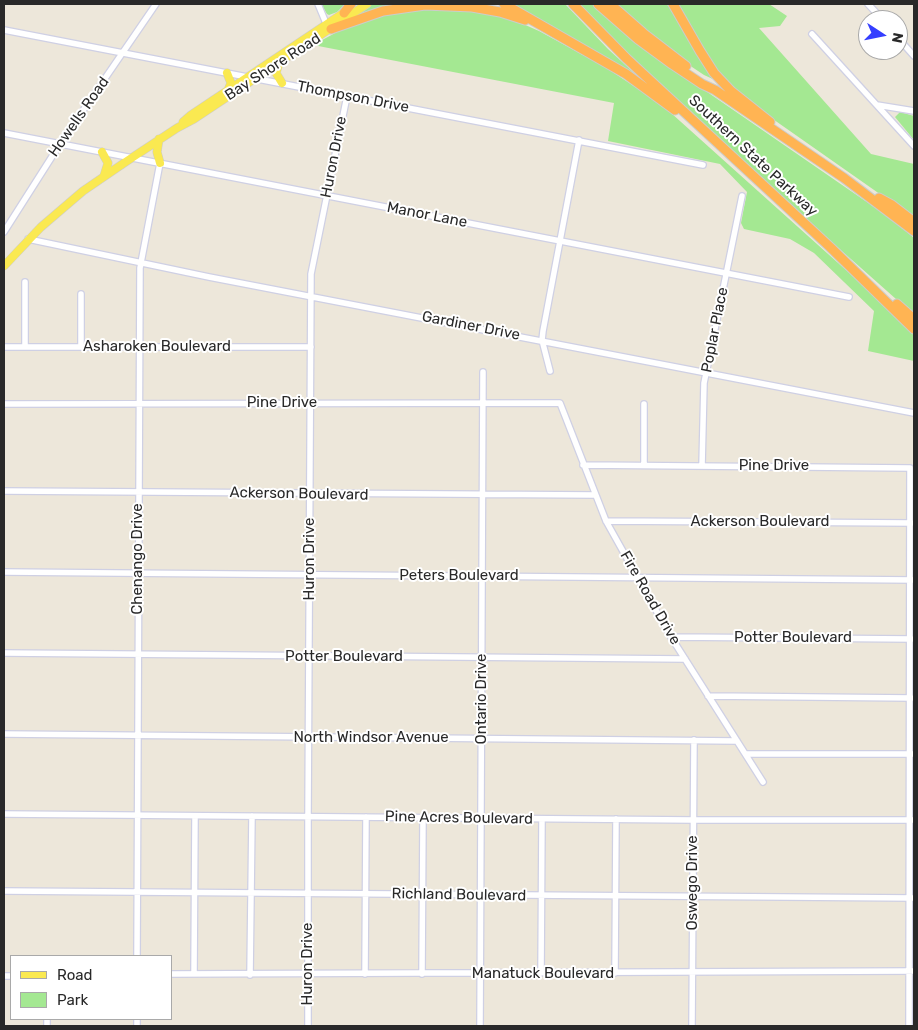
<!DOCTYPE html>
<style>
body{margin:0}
#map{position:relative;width:918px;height:1030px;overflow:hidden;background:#ede7da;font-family:Rubik,sans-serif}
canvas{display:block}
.frame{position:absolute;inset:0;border:5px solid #292929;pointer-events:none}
.legend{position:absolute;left:10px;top:955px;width:162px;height:65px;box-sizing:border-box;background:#fff;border:1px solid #a9a9a9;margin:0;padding:6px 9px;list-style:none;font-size:15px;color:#292929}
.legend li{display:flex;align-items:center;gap:10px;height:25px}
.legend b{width:25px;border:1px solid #a9a9a9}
.north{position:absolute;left:858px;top:10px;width:50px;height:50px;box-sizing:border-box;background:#fff;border:1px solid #a9a9a9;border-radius:50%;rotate:101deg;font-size:14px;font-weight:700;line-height:20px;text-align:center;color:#292929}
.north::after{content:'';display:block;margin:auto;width:18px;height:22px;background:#353fff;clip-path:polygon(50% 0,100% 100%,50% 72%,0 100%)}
</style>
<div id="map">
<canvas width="918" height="1030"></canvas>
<div class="frame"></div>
<ul class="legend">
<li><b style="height:6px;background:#fae951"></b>Road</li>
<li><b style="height:14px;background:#a4e892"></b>Park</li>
</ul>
<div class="north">N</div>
</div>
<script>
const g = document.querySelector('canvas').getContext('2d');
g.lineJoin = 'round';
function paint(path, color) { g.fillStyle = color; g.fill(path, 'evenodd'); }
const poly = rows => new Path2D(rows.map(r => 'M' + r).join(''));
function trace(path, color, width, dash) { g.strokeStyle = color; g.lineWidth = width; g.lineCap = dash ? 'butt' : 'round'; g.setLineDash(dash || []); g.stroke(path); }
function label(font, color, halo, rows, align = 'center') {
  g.font = font + ' Rubik,sans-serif'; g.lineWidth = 4; g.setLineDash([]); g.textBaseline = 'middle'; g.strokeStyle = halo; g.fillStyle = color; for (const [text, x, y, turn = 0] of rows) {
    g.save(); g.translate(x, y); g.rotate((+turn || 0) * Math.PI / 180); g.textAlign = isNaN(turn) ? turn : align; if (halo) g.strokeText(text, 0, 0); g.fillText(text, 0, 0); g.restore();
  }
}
const green = poly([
 [321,4,345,4,337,12,329,15,327,14],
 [373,4,411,4,351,17],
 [507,4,565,4,608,49,644,82],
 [578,4,593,4,604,15,700,87,890,218,914,238,914,315,834,244,660,84],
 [614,4,666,4,671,8,700,60,715,80,704,75,677,57],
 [676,4,769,4,787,16,780,26,759,28,871,154,914,164,914,218,740,96,715,71],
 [415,8,486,12,514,20,539,31,605,67,661,104,886,306,914,335,914,361,868,351,874,311,814,253,790,239,744,229,741,223,747,192,720,164,608,141,614,103,313,45,337,32,362,22,362,20],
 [900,112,914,116,914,140,895,117]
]);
const minor = poly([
 [318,4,328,28],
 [868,4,883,20],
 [4,30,703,165],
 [812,34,914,146],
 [898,38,914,56],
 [877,105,914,111],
 [4,133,849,297],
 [4,232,60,144,156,4],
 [28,239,209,277,914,413],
 [25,346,25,282],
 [4,347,311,347],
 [81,347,81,294],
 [550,371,542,340,543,331,579,140],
 [4,404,560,403,606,521,671,637,763,782],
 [583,465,910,468,909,1026],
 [644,465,644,404],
 [702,466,704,383,742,196],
 [4,491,595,495],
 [606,521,912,523],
 [4,572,914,580],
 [671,637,912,639],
 [4,653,685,659],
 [708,696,912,698],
 [4,734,737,741],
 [746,754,914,754],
 [4,814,693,820,914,820],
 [4,891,914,898],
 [137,956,140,268,160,163],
 [541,973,542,819],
 [615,973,616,819],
 [171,974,914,971],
 [194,974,195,816],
 [365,974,366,817],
 [422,974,423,818],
 [250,975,252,816],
 [4,976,11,976],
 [47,1019,47,1026],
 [137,1026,137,1019],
 [308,1026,308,817,311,274,347,96],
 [480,1026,483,372],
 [692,1026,694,740]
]);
const major = poly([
 [279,63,276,73,282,83],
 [227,73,231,83,228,90],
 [183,122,191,115,348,10],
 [159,139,157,152,160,163],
 [102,152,108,163,104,176],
 [4,266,41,227,83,191,124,163,177,128,194,119,367,4]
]);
const highway = poly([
 [504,4,626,74,675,110],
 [573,4,627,59,830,247,914,329],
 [598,4,638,39,672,64,702,84,715,90,844,178,914,231],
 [610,4,643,33,686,66],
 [673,4,700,51,714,73,731,91,770,122],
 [344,13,351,4],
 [331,29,383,11,425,5,472,7,500,12,525,20],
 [879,198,892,205,914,222],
 [897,304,914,319]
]);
const streetNames = [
 ["Bay Shore Road",273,67,-33],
 ["Thompson Drive",353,97,11],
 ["Howells Road",79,117,-55],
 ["Southern State Parkway",753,156,43],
 ["Huron Drive",334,157,-79],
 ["Manor Lane",427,215,11],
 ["Gardiner Drive",471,326,11],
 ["Poplar Place",715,330,-79],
 ["Asharoken Boulevard",157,347],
 ["Pine Drive",282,403],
 ["Pine Drive",774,466],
 ["Ackerson Boulevard",299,494,1],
 ["Ackerson Boulevard",760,522],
 ["Chenango Drive",138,559,-90],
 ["Huron Drive",310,559,-90],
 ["Peters Boulevard",459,576],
 ["Fire Road Drive",650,598,60],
 ["Potter Boulevard",793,638],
 ["Potter Boulevard",344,657],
 ["Ontario Drive",482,699,-90],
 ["North Windsor Avenue",371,738],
 ["Pine Acres Boulevard",459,818,1],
 ["Oswego Drive",693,883,-90],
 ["Richland Boulevard",459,895,1],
 ["Huron Drive",308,964,-90],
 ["Manatuck Boulevard",543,974]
];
paint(green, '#a4e892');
trace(minor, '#cfd0e4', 8);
trace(major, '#ccc', 9);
trace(highway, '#ccc', 11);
trace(minor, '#fff', 5.5);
trace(major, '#fae951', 8);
trace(highway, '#ffb453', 9);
label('15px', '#292929', '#fff', streetNames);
</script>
